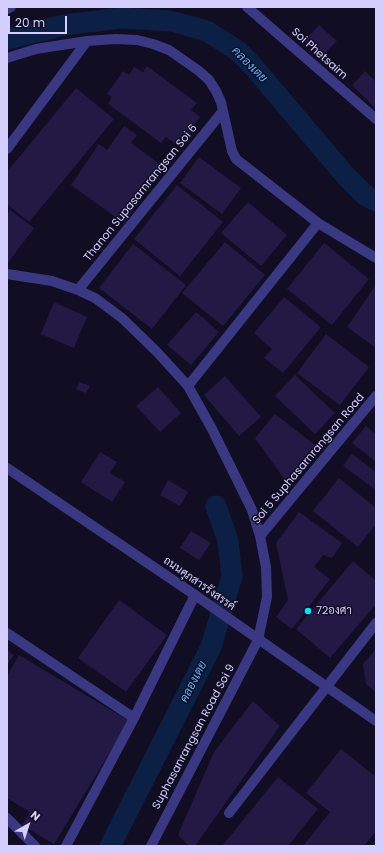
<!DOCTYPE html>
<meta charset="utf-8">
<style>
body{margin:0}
#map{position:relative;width:383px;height:853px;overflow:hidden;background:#110e23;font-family:Poppins,sans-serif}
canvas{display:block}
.frame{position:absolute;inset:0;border:8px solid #d4cfff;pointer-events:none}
.north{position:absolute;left:8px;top:805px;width:40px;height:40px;-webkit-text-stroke:3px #110e23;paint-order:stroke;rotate:39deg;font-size:11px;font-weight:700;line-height:16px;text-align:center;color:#d4cfff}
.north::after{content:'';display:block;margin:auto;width:14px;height:18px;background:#d4cfff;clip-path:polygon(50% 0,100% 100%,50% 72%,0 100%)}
.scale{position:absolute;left:8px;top:16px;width:59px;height:18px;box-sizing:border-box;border:2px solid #d4cfff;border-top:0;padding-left:5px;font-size:12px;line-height:14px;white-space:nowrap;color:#d4cfff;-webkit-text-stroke:3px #110e23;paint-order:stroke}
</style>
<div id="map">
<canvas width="383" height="853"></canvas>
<div class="frame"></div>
<div class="north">N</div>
<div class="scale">20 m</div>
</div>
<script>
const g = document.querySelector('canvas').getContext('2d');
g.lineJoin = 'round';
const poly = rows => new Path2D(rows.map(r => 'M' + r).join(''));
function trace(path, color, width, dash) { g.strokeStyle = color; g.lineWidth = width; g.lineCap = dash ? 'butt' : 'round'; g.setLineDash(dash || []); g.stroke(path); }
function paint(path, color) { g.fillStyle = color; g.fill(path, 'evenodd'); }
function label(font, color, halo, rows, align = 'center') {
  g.font = font + ' Poppins,Sarabun,sans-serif'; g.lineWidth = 3; g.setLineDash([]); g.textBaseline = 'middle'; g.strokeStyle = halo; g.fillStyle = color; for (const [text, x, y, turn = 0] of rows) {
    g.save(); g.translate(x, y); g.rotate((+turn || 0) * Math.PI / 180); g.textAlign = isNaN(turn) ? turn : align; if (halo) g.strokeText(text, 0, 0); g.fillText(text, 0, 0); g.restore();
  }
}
const canal = poly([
 [7,39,64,25,121,18,171,21,207,31,238,51,251,64,345,175,365,195,376,201],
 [110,846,211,647,232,576,228,541,216,506]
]);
const building = poly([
 [319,25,337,41,321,57,304,41],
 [147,66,197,103,191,110,200,117,179,146,166,137,161,143,108,104,112,97,107,94,123,71,129,75,134,67,143,72],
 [365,71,376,82,376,109,352,85],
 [76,88,114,119,29,222,7,204,7,172],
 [124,126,137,135,131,143,164,167,124,223,71,185,99,144,107,150],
 [199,157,241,188,222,214,180,183],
 [177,185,223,222,180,276,134,239],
 [248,202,287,235,261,266,221,233],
 [10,210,34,228,7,264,7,215],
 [225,242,265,275,223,326,182,293],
 [324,243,369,279,332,325,287,289],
 [133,244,186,285,152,329,99,288],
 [376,285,376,348,347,327],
 [284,297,321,327,283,373,264,358,272,349,254,333],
 [54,302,87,317,74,348,41,334],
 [196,312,219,332,191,365,167,345],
 [326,334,369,367,340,405,297,373],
 [295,375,335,413,315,434,275,396],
 [225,376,261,417,239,436,204,395],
 [80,382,90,386,86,393,76,389],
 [158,387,181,413,160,432,136,406],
 [275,414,320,449,290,487,255,438],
 [366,426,376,434,376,462,352,443],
 [100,452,117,462,110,473,125,482,112,502,81,482],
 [352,454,376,472,376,490,343,466],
 [339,478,376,508,376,524,358,547,313,511],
 [168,480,188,492,180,506,160,495],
 [299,512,342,543,332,558,323,555,314,567,330,579,292,629,276,617,288,600,276,543],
 [191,531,211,543,199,560,180,548],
 [353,561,376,581,376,604,330,658,296,629],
 [119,600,167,635,126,692,78,658],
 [376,649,376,692,366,684,363,664],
 [7,650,14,655,7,665],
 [19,655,129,721,54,844,22,825,30,812,7,798,7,676],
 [253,701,280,726,195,846,189,846,178,835,214,752],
 [341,749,376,777,376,831,364,846,303,846,330,812,306,793],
 [278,777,318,809,288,846,222,846]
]);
const minor = poly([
 [247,7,376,119],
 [7,9,11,7],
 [7,58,36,49,87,41,116,39,137,40,153,44,169,50,199,71,209,80,216,91,221,102,232,151,236,159,318,223,376,258],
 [7,149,87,41],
 [7,274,52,281,78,290,95,298,122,318,157,352,188,386,212,429,252,510,260,536,266,567,267,597,258,640,151,846],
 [78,290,223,111],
 [188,386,318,223],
 [260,536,376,396],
 [7,633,134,718],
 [229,813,376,623],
 [7,818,35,846],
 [66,846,134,718,195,595]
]);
const tertiary = poly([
 [7,468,195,595,376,721]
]);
const markers = [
 [308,611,4,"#00e3fa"]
];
const streetNames = [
 ["Soi Phetsaim",319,54,42],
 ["Thanon Supasarnrangsan Soi 6",141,193,-51],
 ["Soi 5 Suphasarnrangsan Road",309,459,-50],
 ["ถนนศุภสารรังสรรค์",199,584,35],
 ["Suphasanrangsan Road Soi 9",194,737,-62]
];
const poiNames = [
 ["72องศา",316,611]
];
const waterNames = [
 ["คลองเตย",249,65,45],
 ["คลองเตย",194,682,-63]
];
trace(canal, '#0b2044', 21);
paint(building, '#221944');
trace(minor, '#3a3882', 10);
trace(tertiary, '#3a3882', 10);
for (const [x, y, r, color] of markers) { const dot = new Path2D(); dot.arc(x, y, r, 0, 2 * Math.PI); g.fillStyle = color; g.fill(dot); trace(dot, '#110e23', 1.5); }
label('11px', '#d4cfff', '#110e23', streetNames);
label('11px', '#d4cfff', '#110e23', poiNames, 'left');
label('italic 12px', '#5db5ff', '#110e23', waterNames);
</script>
